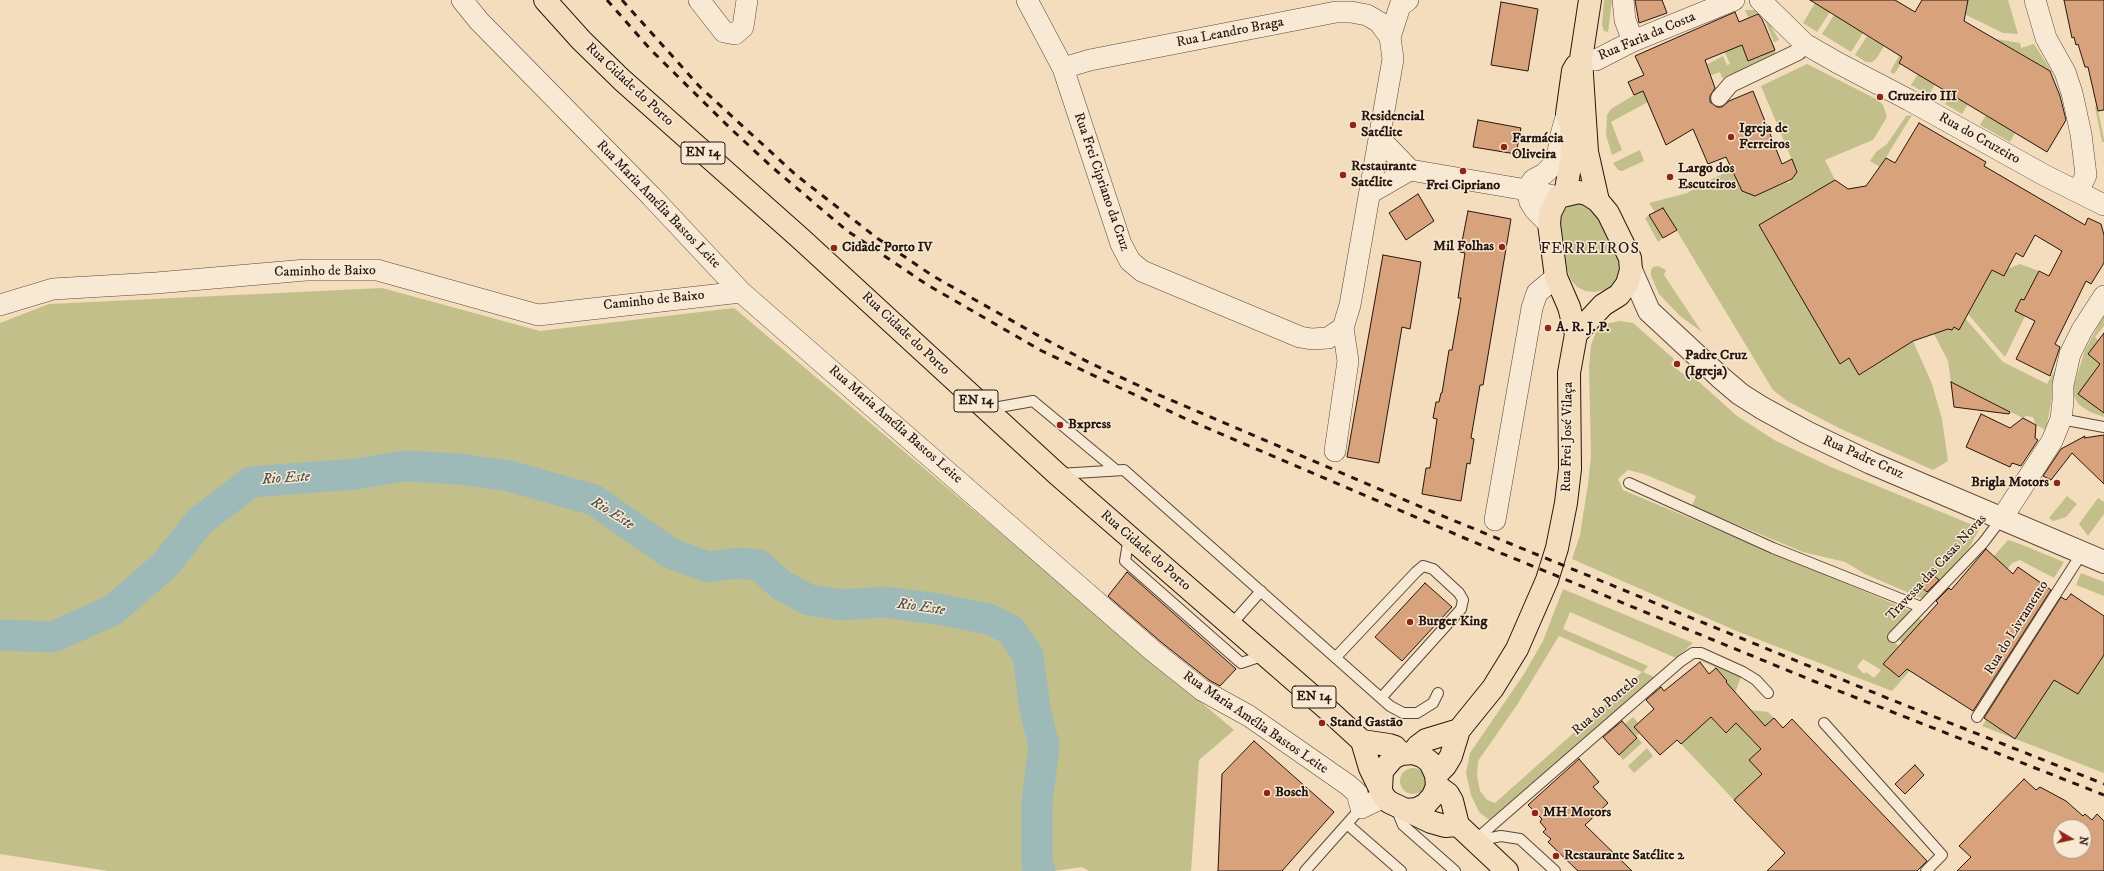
<!DOCTYPE html>
<meta charset="utf-8">
<style>
body{margin:0}
#map{position:relative;width:2104px;height:871px;overflow:hidden;background:#f3ddbc;font-family:"IM FELL DW Pica",serif}
canvas{display:block}
.north{position:absolute;left:2052px;top:819px;width:40px;height:40px;box-sizing:border-box;background:#f7e9d3;border:1px solid #a49485;border-radius:50%;rotate:99deg;font-size:11px;font-weight:700;line-height:16px;text-align:center;color:#27150f}
.north::after{content:'';display:block;margin:auto;width:14px;height:18px;background:#8f2418;clip-path:polygon(50% 0,100% 100%,50% 72%,0 100%)}
</style>
<div id="map">
<canvas width="2104" height="871"></canvas>
<div class="north">N</div>
</div>
<script>
const g = document.querySelector('canvas').getContext('2d');
g.lineJoin = 'round';
function paint(path, color) { g.fillStyle = color; g.fill(path, 'evenodd'); }
const poly = rows => new Path2D(rows.map(r => 'M' + r).join(''));
function trace(path, color, width, dash) { g.strokeStyle = color; g.lineWidth = width; g.lineCap = dash ? 'butt' : 'round'; g.setLineDash(dash || []); g.stroke(path); }
function label(font, color, halo, rows, align = 'center') {
  g.font = font + ' "IM FELL DW Pica",serif'; g.lineWidth = 3; g.setLineDash([]); g.textBaseline = 'middle'; g.strokeStyle = halo; g.fillStyle = color; for (const [text, x, y, turn = 0] of rows) {
    g.save(); g.translate(x, y); g.rotate((+turn || 0) * Math.PI / 180); g.textAlign = isNaN(turn) ? turn : align; if (halo) g.strokeText(text, 0, 0); g.fillText(text, 0, 0); g.restore();
  }
}
const green = poly([
 [1604,0,1612,0,1608,32,1604,31,1602,25],
 [1968,0,2008,0,2018,34,2003,33,1962,13,1966,10],
 [1815,3,1830,12,1817,32,1803,23],
 [1745,10,1759,10,1763,13,1779,40,1774,42,1761,12,1748,17],
 [1834,15,1863,33,1851,52,1822,34],
 [1915,27,1920,27,1899,62,1901,64,1894,74,1890,72],
 [1887,35,1888,40,1876,59,1872,62,1866,62,1855,55,1867,36,1881,44],
 [1996,39,2020,43,2021,48,2034,44,2052,72],
 [1740,41,1749,61,1775,50,1777,56,1722,78,1720,72,1710,76,1706,65,1723,56,1727,65,1730,64,1723,48],
 [1807,64,1878,100,1883,105,1887,117,1873,140,1825,160,1835,180,1759,225,1840,363,1849,358,1860,375,1913,341,1932,384,1942,419,1948,461,1933,470,1841,429,1787,401,1773,390,1663,208,1655,212,1649,203,1687,193,1712,179,1752,161,1755,196,1787,182,1788,183,1790,182,1797,172,1761,86],
 [1918,74,1935,84,1929,95,1911,85],
 [1677,76,1681,84,1611,122,1622,150,1612,155,1606,135,1607,115,1611,109,1634,95],
 [1951,94,1968,104,1962,114,1945,104],
 [2097,106,2104,139,2104,142,2102,142,2095,107],
 [1912,115,1880,167,1870,161,1876,152,1887,144,1906,116],
 [1986,115,2015,133,2010,142,1980,125],
 [1640,150,1644,161,1622,171,1618,170,1613,163],
 [1579,204,1587,205,1594,210,1619,257,1620,266,1619,276,1611,286,1604,290,1594,292,1585,291,1577,287,1571,280,1567,269,1559,221,1562,212,1569,206],
 [1649,215,1663,238,1658,242,1645,218],
 [2020,264,2039,271,2030,288,2026,301,2021,299,2015,310,2025,316,2005,357,1968,314,1992,270,2007,269],
 [1658,266,1666,270,1664,275,1702,332,1680,316,1659,294,1651,276,1651,270,1653,267],
 [382,288,540,331,734,308,1234,730,1199,760,1191,871,1089,871,1082,867,1054,871,108,871,0,854,0,323,49,304],
 [2104,315,2104,326,2095,337,2098,340,2088,354,2100,364,2104,417,2090,412,2078,404,2072,392,2085,350],
 [1965,318,2003,362,2047,384,2058,364,2046,430,2036,425,2033,417,2026,416,2023,418,1951,382,1948,361,1934,334,1946,327,1952,330],
 [1620,321,1633,323,1674,359,1671,364,1683,374,1687,371,1737,416,1776,441,1831,467,1980,528,1969,548,1940,581,1932,574,1920,586,1928,594,1923,599,1865,574,1845,562,1803,552,1692,506,1696,496,1644,474,1628,470,1618,479,1623,490,1911,611,1887,636,1899,646,1883,664,1900,677,1930,644,1903,643,1897,638,1918,617,1939,638,1892,691,1739,632,1572,559,1580,535,1588,484,1591,456,1589,367,1591,345,1596,332,1605,324],
 [1863,659,1881,670,1874,678,1866,672,1864,674,1857,667],
 [2067,496,2077,504,2066,517,2053,521,2049,518],
 [2098,498,2104,502,2104,514,2088,536,2079,524],
 [2008,540,2020,544,2064,562,2054,578,2020,560,2012,563,2001,578,1994,556],
 [2081,573,2104,582,2104,596,2076,585],
 [1563,589,1693,643,1676,658,1570,612,1563,629,1648,666,1643,672,1654,677,1489,820,1479,812,1471,795,1466,773,1470,753,1524,674,1543,641],
 [1559,636,1642,672,1495,803,1487,800,1480,791,1477,776,1478,761,1517,705],
 [2104,655,2104,773,1982,726,1986,720,2015,739,2054,679,2078,694,2087,670,2092,673],
 [1704,658,1741,677,1735,693,1710,716,1725,733,1751,710,1768,712,1774,718,1751,739,1761,749,1762,774,1734,800,1681,744,1717,690,1727,681,1716,668,1698,659],
 [1633,717,1644,729,1636,736,1625,724],
 [1638,738,1642,743,1623,760,1619,755],
 [1647,748,1653,756,1634,773,1628,766],
 '1400 781a13 13 0 1 1 26 0a13 13 0 1 1-26 0Z'
]);
const river = poly([
 [0,635,53,637,113,610,165,565,200,521,251,482,356,474,405,466,460,469,509,476,594,500,670,553,708,567,739,563,759,565,781,585,809,600,842,605,883,602,938,609,989,619,1011,630,1028,655,1035,709,1044,746,1037,802,1037,866,1040,871]
]);
const building = poly([
 [1635,0,1662,0,1667,13,1639,23,1635,0],
 [1810,0,1895,0,1915,12,1922,0,1968,0,1964,21,2050,71,2060,96,2066,120,2047,152,1899,63,1902,57,1810,0],
 [2064,0,2104,0,2104,110,2098,111,2088,67,2085,67,2078,44,2076,45,2074,37,2072,38,2064,0],
 [1501,2,1538,9,1528,71,1491,65,1501,2],
 [1735,12,1739,22,1758,14,1762,19,1775,50,1748,61,1742,45,1705,60,1715,88,1710,96,1710,102,1717,107,1722,107,1729,101,1753,91,1782,164,1792,159,1797,172,1792,179,1755,196,1742,191,1726,157,1708,164,1693,129,1666,145,1643,91,1634,95,1628,82,1644,75,1635,56,1735,12],
 [1478,120,1521,128,1516,154,1473,147,1478,120],
 [1919,123,1986,162,1984,166,2085,225,2088,218,2101,224,2104,235,2104,263,2091,284,2086,281,2055,344,2060,347,2050,376,2016,359,2035,321,2015,311,2021,299,2024,300,2039,271,2049,276,2062,251,2035,235,2023,257,2016,253,2004,276,1992,270,1959,330,1954,327,1952,330,1948,329,1913,341,1859,375,1849,358,1840,364,1759,225,1835,180,1848,189,1866,186,1886,158,1895,163,1919,123],
 [1418,194,1434,221,1406,240,1389,213,1418,194],
 [1663,208,1677,230,1663,238,1649,215,1663,208],
 [1468,211,1511,219,1483,385,1480,385,1471,438,1474,439,1470,464,1467,463,1461,501,1422,494,1426,468,1430,468,1437,419,1433,418,1436,402,1439,402,1441,393,1442,393,1449,350,1452,350,1461,298,1458,298,1465,253,1460,252,1468,211],
 [1383,255,1421,262,1410,329,1402,327,1379,463,1347,457,1383,255],
 [2104,333,2104,413,2078,394,2100,364,2088,354,2104,333],
 [1951,382,2010,412,2009,414,1954,407,1951,382],
 [1981,414,2010,428,2023,418,2036,425,2035,438,2038,440,2021,466,2012,463,2010,467,1966,447,1981,414],
 [2104,435,2104,484,2072,453,2051,480,2043,476,2061,449,2085,436,2084,438,2104,435],
 [1986,549,2013,574,2018,567,2051,590,1973,711,1907,669,1899,677,1883,664,1938,603,1936,601,1949,588,1951,590,1986,549],
 [1127,572,1236,669,1220,686,1209,680,1161,642,1108,596,1127,572],
 [1932,574,1939,580,1927,592,1920,586,1932,574],
 [1425,583,1452,607,1402,661,1375,637,1425,583],
 [2071,594,2104,616,2104,655,2078,694,2054,680,2015,739,1984,718,2061,597,2066,600,2071,594],
 [1700,662,1709,674,1716,668,1727,681,1726,682,1765,726,1774,718,1783,728,1792,719,1927,861,1917,871,1767,871,1785,853,1734,800,1762,774,1749,760,1761,749,1736,723,1726,733,1711,717,1681,744,1677,740,1660,755,1634,727,1654,709,1646,700,1661,687,1664,691,1700,662],
 [1622,721,1637,738,1619,755,1603,737,1622,721],
 [1254,741,1334,812,1282,871,1218,871,1222,774,1254,741],
 [1579,759,1599,782,1593,787,1608,803,1585,825,1632,871,1578,871,1548,842,1551,839,1543,832,1546,829,1540,822,1542,819,1528,805,1579,759],
 [1915,765,1924,775,1905,794,1895,784,1915,765],
 [2024,779,2036,790,2040,787,2066,801,2083,816,2085,814,2092,820,2097,814,2104,821,2104,871,1957,871,1971,857,1959,846,2024,779],
 [2060,827,2084,827,2084,851,2060,851,2060,827]
]);
const service = poly([
 [988,409,1033,401,1116,470],
 [2061,419,2104,427],
 [1059,474,1124,470,1390,706,1403,713,1417,713,1433,703,1438,693],
 [1629,483,1773,548,1921,607],
 [1129,537,1125,561,1241,663,1265,655],
 [1230,626,1261,591],
 [1893,637,1983,543,2002,518],
 [1336,657,1416,572,1423,566,1433,569,1459,593,1463,600,1461,609,1381,698],
 [1977,717,2082,553],
 [1824,723,1942,855,1926,871],
 [1396,808,1403,825,1455,871],
 [1347,824,1401,871],
 [1474,841,1681,661,1693,653,1701,653,1743,672,1756,680,1768,693],
 [1476,841,1501,836,1520,839,1555,871],
 [1305,871,1361,808]
]);
const pedestrian = poly([
 [1719,98,1731,84,1798,52]
]);
const minor = poly([
 [462,0,479,21,651,196,741,292,1153,651,1202,690,1249,716,1348,785,1357,793,1361,808,1384,797],
 [699,0,724,32,735,34,743,27,747,0],
 [1027,0,1063,68,1121,244,1130,261,1142,271,1300,337,1312,339,1328,338,1343,328],
 [1623,0,1625,20,1633,41],
 [1760,0,1805,44,1838,63,1909,100,2046,176,2104,205],
 [2035,0,2046,38,2065,72,2072,93,2081,134,2086,175,2078,192],
 [1581,59,1596,60,1633,41,1734,0],
 [1063,68,1090,60,1336,12,1351,12,1367,15,1379,22,1390,37],
 [1380,139,1410,170],
 [1410,170,1527,190,1558,197],
 [1370,193,1410,170],
 [1549,224,1535,210,1530,202,1527,190,1533,180,1544,174,1553,165,1558,154,1560,138,1567,114],
 [0,305,53,289,156,283,306,270,377,270,538,315,741,292],
 [1335,451,1348,361,1343,328,1350,305,1393,59,1390,37,1400,6,1408,0],
 [2002,518,2052,441,2061,419,2063,401,2063,385,2070,354,2082,330,2104,296],
 [1495,520,1532,308,1537,293,1556,277]
]);
const tertiary = poly([
 [1631,270,1649,311,1720,377,1740,394,1762,408,1808,433,1871,463,2104,562]
]);
const primary = poly([
 [545,0,581,40,622,80,800,238,1057,474,1326,708,1362,741,1370,768,1384,797,1389,802,1431,822,1445,826,1458,825],
 [1590,0,1581,59,1587,152,1598,201],
 [1565,195,1572,155,1571,126,1567,114,1573,71,1576,66],
 [1362,741,1389,745,1395,747,1401,754],
 [1413,753,1418,746,1426,740,1459,730],
 [1436,775,1445,766,1451,756,1459,730,1493,688,1517,649,1547,580,1557,548,1566,503,1570,469,1569,373,1576,334,1603,305,1619,295,1627,284,1631,270,1630,258,1608,213,1598,201,1587,194,1579,192,1558,197,1550,213,1549,224,1556,277,1569,307,1576,334],
 [1437,786,1448,794,1452,801,1458,825,1507,871],
 [1381,789,1382,771,1393,758,1401,754,1413,753,1422,756,1430,762,1436,775,1437,786,1433,796,1426,804,1417,809,1406,810]
]);
const rail = poly([
 [607,0,650,49,730,128,772,167,846,230,926,284,1042,351,1186,419,1469,540,1816,682,2104,795],
 [622,0,700,87,796,175,877,238,933,276,1039,336,1092,364,1157,394,1433,512,1892,700,2104,784]
]);
const markers = [
 [1880,97,4,"#8f2418"],
 [1353,125,4,"#8f2418"],
 [1731,137,4,"#8f2418"],
 [1504,147,4,"#8f2418"],
 [1463,171,4,"#8f2418"],
 [1343,175,4,"#8f2418"],
 [1670,177,4,"#8f2418"],
 [1502,247,4,"#8f2418"],
 [834,248,4,"#8f2418"],
 [1548,328,4,"#8f2418"],
 [1677,364,4,"#8f2418"],
 [1060,425,4,"#8f2418"],
 [2057,483,4,"#8f2418"],
 [1410,622,4,"#8f2418"],
 [1322,723,4,"#8f2418"],
 [1267,793,4,"#8f2418"],
 [1535,813,4,"#8f2418"],
 [1556,856,4,"#8f2418"]
];
const shields = [
 [703,153,44],
 [976,401,44],
 [1314,697,44]
];
const shieldNames = [
 ["EN 14",703,153],
 ["EN 14",976,401],
 ["EN 14",1314,697]
];
const streetNames = [
 ["Rua Leandro Braga",1230,33,-11],
 ["Rua Faria da Costa",1647,37,-23],
 ["Rua Cidade do Porto",629,85,43],
 ["Rua do Cruzeiro",1979,139,29],
 ["Rua Frei Cipriano da Cruz",1101,182,71],
 ["Rua Maria Amélia Bastos Leite",658,205,46],
 ["Caminho de Baixo",325,272,-1],
 ["Caminho de Baixo",654,301,-6],
 ["Rua Cidade do Porto",905,334,43],
 ["Rua Maria Amélia Bastos Leite",895,425,41],
 ["Rua Frei José Vilaça",1568,437,-89],
 ["Rua Padre Cruz",1863,458,24],
 ["Rua Cidade do Porto",1145,551,41],
 ["Travessa das Casas Novas",1937,568,-47],
 ["Rua do Livramento",2017,628,-58],
 ["Rua do Portelo",1606,706,-41],
 ["Rua Maria Amélia Bastos Leite",1255,723,34]
];
const poiNames = [
 ["Cruzeiro III",1888,97],
 ["Residencial",1361,117],
 ["Satélite",1361,133],
 ["Igreja de",1739,129],
 ["Ferreiros",1739,145],
 ["Farmácia",1512,139],
 ["Oliveira",1512,155],
 ["Restaurante",1351,167],
 ["Satélite",1351,183],
 ["Largo dos",1678,169],
 ["Escuteiros",1678,185],
 ["Frei Cipriano",1463,186,"center"],
 ["Mil Folhas",1494,247,"right"],
 ["Cidade Porto IV",842,248],
 ["A. R. J. P.",1556,328],
 ["Padre Cruz",1685,356],
 ["(Igreja)",1685,372],
 ["Bxpress",1068,425],
 ["Brigla Motors",2049,483,"right"],
 ["Burger King",1418,622],
 ["Stand Gastāo",1330,723],
 ["Bosch",1275,793],
 ["MH Motors",1543,813],
 ["Restaurante Satélite 2",1564,856]
];
const waterNames = [
 ["Rio Este",286,479,-4],
 ["Rio Este",612,514,32],
 ["Rio Este",921,608,8]
];
const quarterNames = [
 ["FERREIROS",1590,250]
];
paint(green, '#c3bf8b');
trace(river, '#9dbab8', 31);
paint(building, '#d8a37c');
trace(building, '#27150f', 1);
trace(service, '#5a473a', 12);
trace(pedestrian, '#5a473a', 18);
trace(minor, '#5a473a', 22);
trace(tertiary, '#5a473a', 24);
trace(primary, '#27150f', 24);
trace(service, '#f7e9d3', 10);
trace(pedestrian, '#f7e9d3', 16);
trace(minor, '#f7e9d3', 21);
trace(tertiary, '#f7e9d3', 22);
trace(primary, '#f3ddbc', 22);
trace(rail, '#27150f', 3, [7, 7]);
for (const [x, y, r, color] of markers) { const dot = new Path2D(); dot.arc(x, y, r, 0, 2 * Math.PI); g.fillStyle = color; g.fill(dot); trace(dot, '#f7e9d3', 1.5); }
for (const [x, y, w] of shields) { const box = new Path2D(); box.roundRect(x - w / 2, y - 11, w, 22, 3); g.fillStyle = '#f7e9d3'; g.fill(box); trace(box, '#27150f', 1); }
label('bold 13px', '#27150f', null, shieldNames);
label('14px', '#27150f', '#f7e9d3', streetNames);
label('bold 14px', '#27150f', '#f7e9d3', poiNames, 'left');
label('italic 15px', '#504f4a', '#f7e9d3', waterNames);
g.letterSpacing = '1px';
label('16px', '#27150f', '#f7e9d3', quarterNames);
g.letterSpacing = '0px';
</script>
